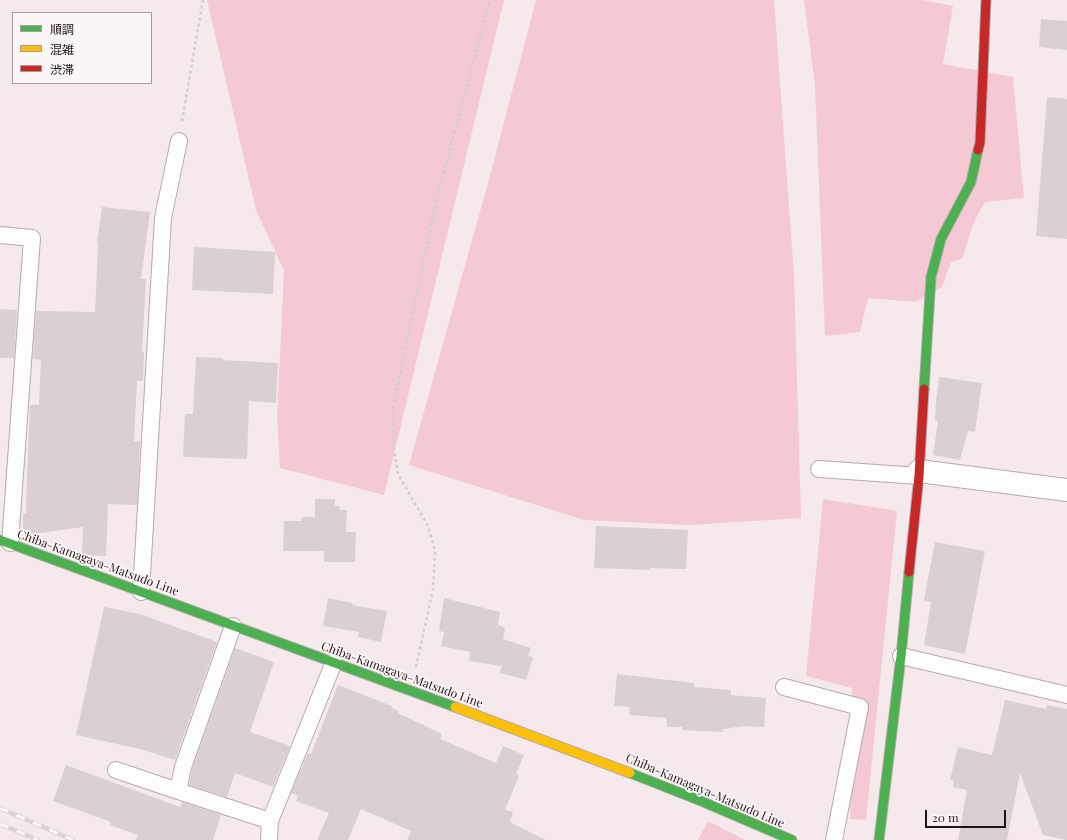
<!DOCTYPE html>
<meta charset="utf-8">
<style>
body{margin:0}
#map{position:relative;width:1067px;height:840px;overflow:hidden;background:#f6e9ec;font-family:"Playfair Display","Noto Sans JP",serif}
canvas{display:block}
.legend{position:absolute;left:12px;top:12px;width:140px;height:72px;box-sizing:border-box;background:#fcf6f7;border:1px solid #a49c9d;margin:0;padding:5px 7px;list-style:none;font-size:12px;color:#1f1517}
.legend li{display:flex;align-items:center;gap:8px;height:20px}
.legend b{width:20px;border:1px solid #a49c9d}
.scale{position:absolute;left:925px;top:810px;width:81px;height:18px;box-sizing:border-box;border:2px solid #1f1517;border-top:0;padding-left:5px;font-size:12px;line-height:14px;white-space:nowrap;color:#1f1517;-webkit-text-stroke:3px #fcf6f7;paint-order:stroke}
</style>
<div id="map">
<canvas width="1067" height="840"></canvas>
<ul class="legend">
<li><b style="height:5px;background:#4caf50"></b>順調</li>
<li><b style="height:5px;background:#ffc107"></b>混雑</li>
<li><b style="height:5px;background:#c62828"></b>渋滞</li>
</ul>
<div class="scale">20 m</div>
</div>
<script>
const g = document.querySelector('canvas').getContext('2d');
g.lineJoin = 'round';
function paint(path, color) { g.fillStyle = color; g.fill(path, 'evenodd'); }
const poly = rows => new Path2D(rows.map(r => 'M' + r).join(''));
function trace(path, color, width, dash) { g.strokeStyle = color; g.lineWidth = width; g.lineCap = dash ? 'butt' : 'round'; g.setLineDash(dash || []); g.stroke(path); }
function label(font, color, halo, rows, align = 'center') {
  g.font = font + ' "Playfair Display",serif'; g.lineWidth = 3.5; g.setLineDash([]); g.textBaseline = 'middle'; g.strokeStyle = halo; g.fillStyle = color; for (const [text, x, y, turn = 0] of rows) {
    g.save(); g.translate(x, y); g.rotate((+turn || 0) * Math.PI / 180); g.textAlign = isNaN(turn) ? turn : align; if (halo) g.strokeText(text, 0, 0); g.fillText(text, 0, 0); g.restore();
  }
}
const green = poly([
 [207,0,504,0,384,495,280,468,277,417,284,271,256,210],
 [536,0,774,0,794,275,801,518,689,525,584,520,409,465,488,183],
 [804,0,923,0,953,6,943,64,1013,77,1024,198,985,202,974,222,962,259,951,262,942,287,916,302,868,298,860,332,825,336,815,86],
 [823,499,897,511,866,820,850,819,852,688,806,676],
 [708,821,745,840,698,840]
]);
const building = poly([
 [1041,19,1067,21,1067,50,1039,47],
 [1047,97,1067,99,1067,239,1036,236],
 [102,207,150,212,141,279,146,279,142,352,144,352,143,381,137,381,134,441,140,441,137,505,108,504,106,556,82,555,83,527,26,535,26,533,23,531,23,513,26,513,26,504,30,405,39,405,41,360,33,359,36,311,95,312,98,243,97,243],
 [194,247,275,252,273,294,192,290],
 [0,309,17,310,14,358,0,358],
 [196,357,223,358,223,360,278,363,276,403,249,401,247,459,183,457,185,414,193,414],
 [939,377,982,383,975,432,968,431,960,460,933,455,938,421,935,421,936,402],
 [315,499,335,499,335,506,339,506,340,510,347,510,346,532,356,532,355,562,324,562,324,551,283,551,284,521,302,521,302,517,315,517],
 [596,526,688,530,686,569,650,568,650,570,594,568],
 [935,542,985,551,965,654,924,645,931,602,924,600],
 [328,598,353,603,352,605,387,611,381,642,358,637,359,632,323,626],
 [444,598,500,612,498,625,505,628,503,639,531,648,528,656,533,657,526,680,500,673,502,666,469,661,470,652,441,646,444,632,439,631],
 [104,607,140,614,217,642,175,760,144,750,76,735],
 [235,648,274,662,250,732,290,746,273,787,235,773,227,797,189,785,193,766],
 [617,674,694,683,694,687,731,690,731,695,766,698,764,727,745,726,723,729,723,732,682,730,682,727,667,727,666,718,629,715,630,707,614,706],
 [338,685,392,706,391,708,399,711,398,713,442,734,440,739,496,763,503,746,524,755,516,774,519,776,505,810,513,812,510,822,546,840,407,840,411,831,361,809,348,840,317,840,329,813,296,801,298,796,291,793,308,753,311,754],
 [1005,700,1046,709,1047,705,1067,709,1067,840,1043,835,1020,773,1007,840,958,840,967,790,953,787,954,781,950,780,958,747,992,755],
 [66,765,180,807,182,802,221,815,213,840,136,840,138,835,110,825,111,822,53,801]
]);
const path = poly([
 [182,121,203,0],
 [416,667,433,589,435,551,428,526,398,474,393,444,392,413,436,201,490,0]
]);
const lane = poly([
 [0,235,32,238,10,543],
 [819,469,919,476],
 [141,592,163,218,179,141],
 [233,626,183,767,178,791,270,821,334,662],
 [901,656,1067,695],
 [784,687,860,707,834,840],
 [116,770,178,791],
 [269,840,270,821]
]);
const street = poly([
 [919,471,1067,490]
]);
const fast = poly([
 [924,389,931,277,941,239,971,182,978,150],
 [0,540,455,707],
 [630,773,701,801,792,840],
 [879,840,901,656,909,572]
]);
const slow = poly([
 [455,707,630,773]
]);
const jam = poly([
 [978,150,980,143,986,0],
 [909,572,919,476,924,389]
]);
const rail = poly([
 [0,808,73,840],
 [0,824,38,840]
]);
const streetNames = [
 ["Chiba-Kamagaya-Matsudo Line",98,563,20],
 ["Chiba-Kamagaya-Matsudo Line",402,675,20],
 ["Chiba-Kamagaya-Matsudo Line",705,791,23]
];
paint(green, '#f4c9d4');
paint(building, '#dacfd2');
trace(lane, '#b5aaac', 18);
trace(street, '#b5aaac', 24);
trace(fast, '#b5aaac', 11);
trace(slow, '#b5aaac', 11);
trace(jam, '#b5aaac', 11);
trace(path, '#d2cdce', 2.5, [3, 3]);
trace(lane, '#fefcfc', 16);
trace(street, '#fefcfc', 22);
trace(fast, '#4caf50', 9);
trace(slow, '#ffc107', 9);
trace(jam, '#c62828', 9);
trace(rail, '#d8d4d5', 4.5);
trace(rail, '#fcf6f7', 3, [9]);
label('12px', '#1f1517', '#fcf6f7', streetNames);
</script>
